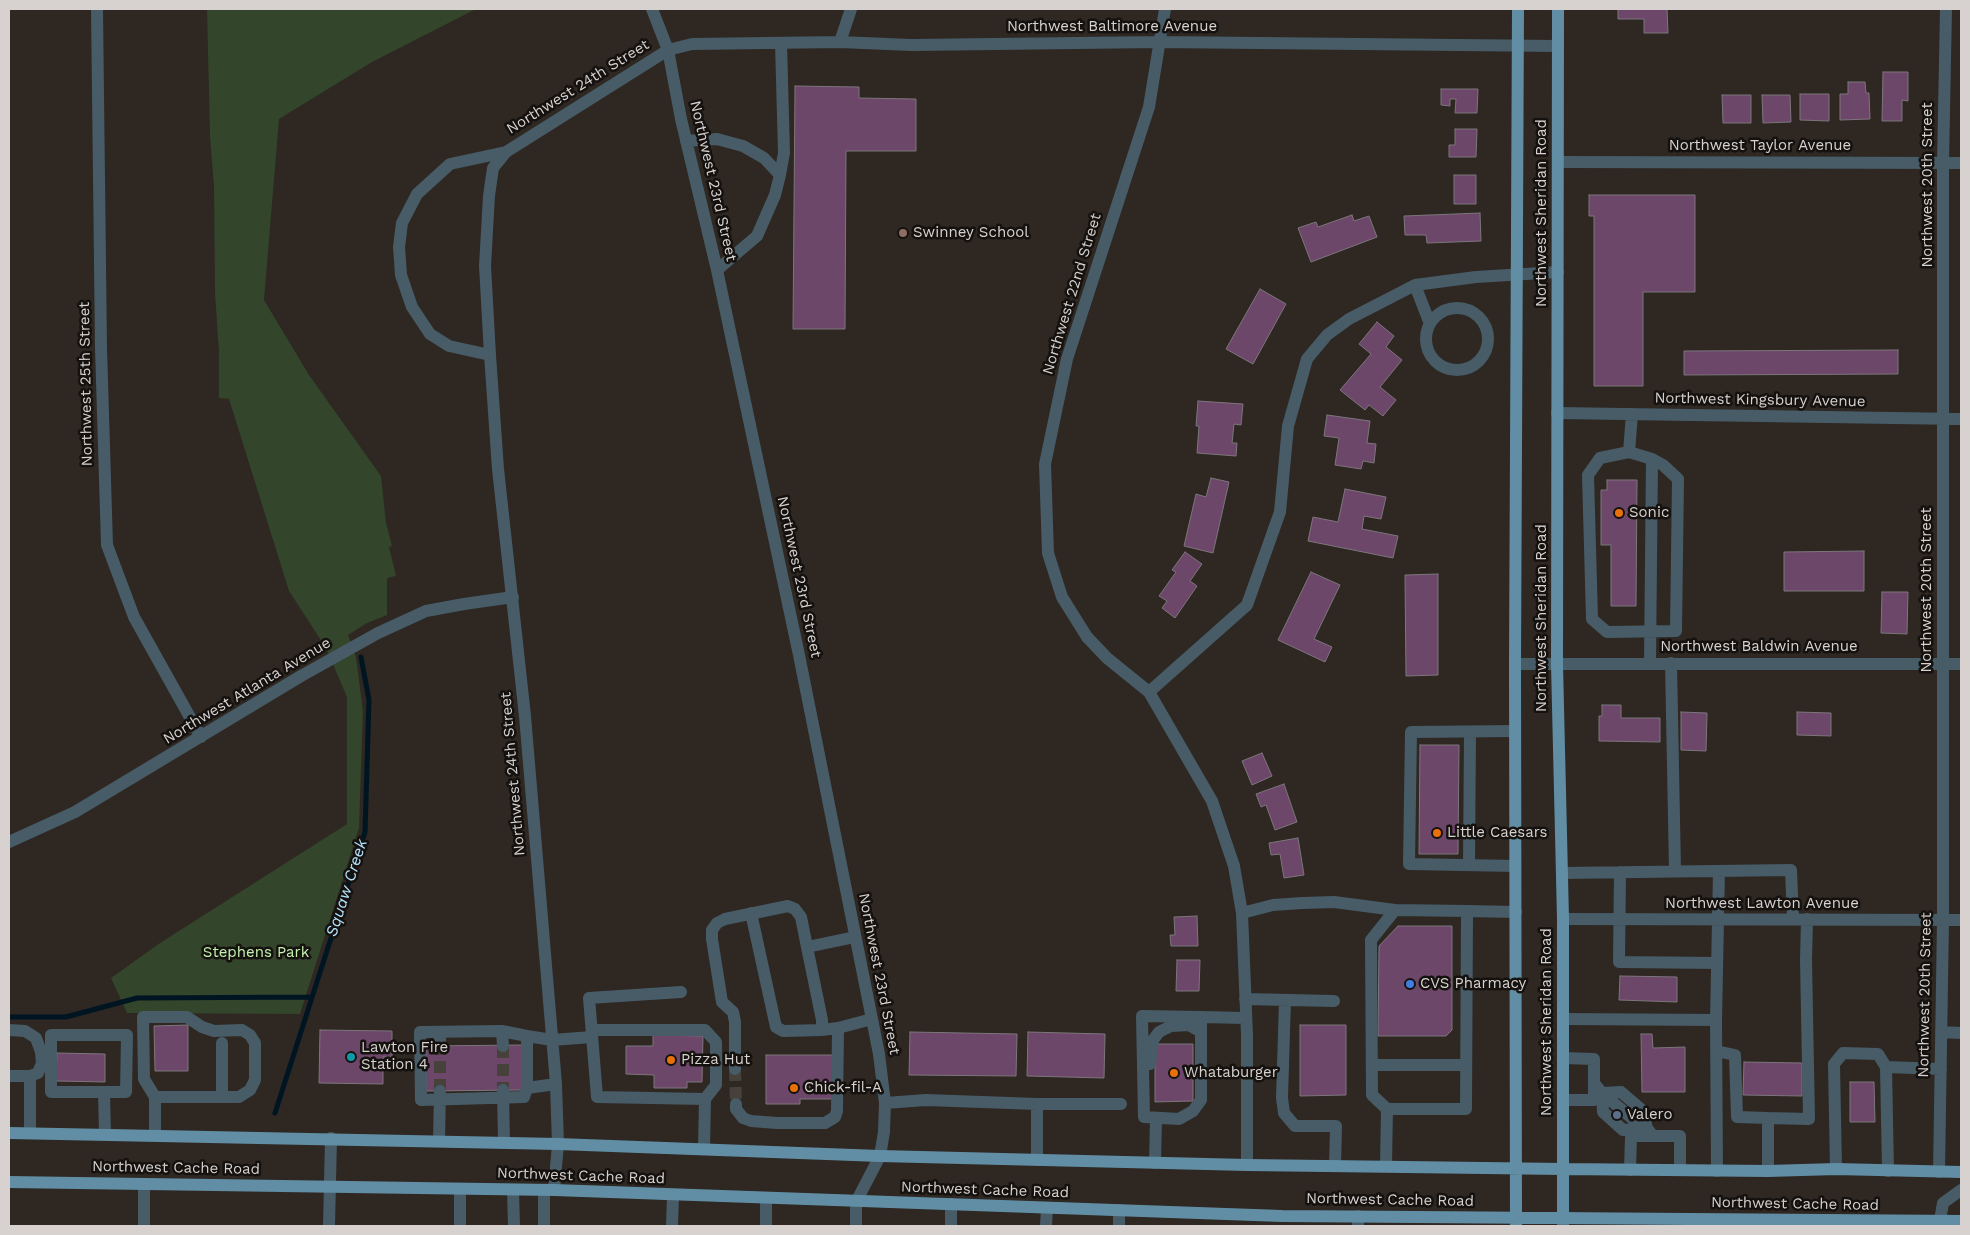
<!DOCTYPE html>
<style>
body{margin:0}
#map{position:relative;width:1970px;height:1235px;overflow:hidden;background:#2e2722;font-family:"Work Sans",sans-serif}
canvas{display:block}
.frame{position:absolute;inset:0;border:10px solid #d7d2cf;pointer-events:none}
</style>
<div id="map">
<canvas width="1970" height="1235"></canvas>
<div class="frame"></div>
</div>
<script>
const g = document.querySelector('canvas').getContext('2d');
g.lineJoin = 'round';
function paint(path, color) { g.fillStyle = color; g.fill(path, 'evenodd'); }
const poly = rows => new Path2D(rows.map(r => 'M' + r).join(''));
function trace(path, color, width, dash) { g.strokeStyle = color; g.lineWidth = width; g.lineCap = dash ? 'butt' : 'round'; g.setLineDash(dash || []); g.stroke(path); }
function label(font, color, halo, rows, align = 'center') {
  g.font = font + ' "Work Sans",sans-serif'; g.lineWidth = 5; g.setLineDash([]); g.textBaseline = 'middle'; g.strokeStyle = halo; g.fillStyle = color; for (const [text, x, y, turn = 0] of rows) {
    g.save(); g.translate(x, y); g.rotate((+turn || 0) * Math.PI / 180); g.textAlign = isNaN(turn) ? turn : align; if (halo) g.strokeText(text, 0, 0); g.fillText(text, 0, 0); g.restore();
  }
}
const green = poly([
 [207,9,476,9,372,62,279,119,264,300,309,375,381,476,386,523,392,546,389,547,396,576,387,578,387,615,367,623,348,635,356,657,363,711,359,828,300,1014,127,1013,111,978,160,943,347,824,347,697,326,648,289,591,229,399,219,398,219,352,215,293,214,187,210,136]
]);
const stream = poly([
 [9,1017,66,1017,137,998,311,997],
 [275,1113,365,832,369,700,361,657]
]);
const building = poly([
 [1618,9,1667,9,1668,33,1644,33,1644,19,1618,19,1618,9],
 [1883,72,1908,72,1908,101,1902,100,1902,121,1882,121,1883,72],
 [1848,82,1865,82,1866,93,1869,93,1870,119,1840,120,1840,94,1848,94,1848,82],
 [795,86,859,87,859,98,916,99,916,151,846,151,845,329,793,329,795,86],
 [1441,89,1478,89,1477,113,1455,113,1456,99,1450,99,1450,106,1441,105,1441,89],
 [1800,94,1829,94,1829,121,1800,120,1800,94],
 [1722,95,1751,95,1751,123,1723,123,1722,95],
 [1762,95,1790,95,1791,122,1763,123,1762,95],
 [1455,129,1477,129,1476,157,1449,157,1449,145,1455,145,1455,129],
 [1454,175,1476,175,1476,204,1454,204,1454,175],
 [1589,195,1695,195,1695,292,1643,292,1643,386,1594,386,1594,216,1589,216,1589,195],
 [1480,213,1481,241,1427,243,1426,235,1405,235,1404,216,1480,213],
 [1352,215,1354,221,1369,216,1377,237,1311,262,1298,228,1316,222,1318,227,1352,215],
 [1260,289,1286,304,1253,364,1226,349,1260,289],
 [1377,322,1394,336,1386,347,1402,360,1380,387,1396,400,1383,416,1369,405,1365,410,1340,390,1371,354,1359,344,1377,322],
 [1898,350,1898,374,1684,375,1684,351,1898,350],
 [1198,401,1243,404,1241,425,1234,424,1232,443,1237,443,1236,456,1197,453,1199,426,1196,426,1198,401],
 [1327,415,1370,421,1367,443,1376,444,1374,463,1363,461,1361,469,1335,465,1339,438,1324,436,1327,415],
 [1211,478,1229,482,1213,553,1184,546,1196,494,1206,497,1211,478],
 [1607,480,1637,480,1636,606,1611,606,1611,545,1601,545,1601,490,1607,490,1607,480],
 [1345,489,1386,497,1381,519,1364,516,1362,529,1398,536,1393,558,1308,541,1313,517,1338,522,1345,489],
 [1864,551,1864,591,1784,591,1784,552,1864,551],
 [1185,552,1202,564,1190,581,1197,586,1175,618,1162,608,1167,601,1159,596,1176,572,1172,570,1185,552],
 [1311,572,1340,585,1314,639,1332,647,1325,662,1278,640,1311,572],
 [1438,574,1438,675,1406,676,1405,575,1438,574],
 [1882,592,1908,592,1907,634,1881,633,1882,592],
 [1602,705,1621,705,1621,718,1660,718,1660,742,1599,741,1599,716,1602,716,1602,705],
 [1681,712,1707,713,1706,751,1681,750,1681,712],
 [1797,712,1831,713,1831,736,1797,735,1797,712],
 [1420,745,1459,745,1458,854,1419,854,1420,745],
 [1262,753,1272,776,1252,785,1242,761,1262,753],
 [1284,784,1297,822,1275,830,1266,805,1261,807,1256,794,1284,784],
 [1298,838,1304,875,1284,878,1280,854,1271,855,1269,843,1298,838],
 [1197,916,1198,946,1171,946,1170,935,1175,935,1174,917,1197,916],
 [1398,926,1452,926,1452,1030,1446,1036,1378,1036,1379,946,1398,926],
 [1177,960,1200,960,1199,991,1176,991,1177,960],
 [1620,976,1677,977,1677,1002,1619,1000,1620,976],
 [188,1025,188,1071,155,1071,154,1026,188,1025],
 [1300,1025,1346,1025,1346,1095,1300,1096,1300,1025],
 [320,1030,392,1031,392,1057,383,1057,383,1084,319,1083,320,1030],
 [910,1032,1017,1034,1016,1076,909,1075,910,1032],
 [1028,1032,1105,1034,1104,1078,1027,1076,1028,1032],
 [1641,1034,1652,1034,1653,1048,1685,1047,1685,1092,1642,1092,1641,1034],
 [653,1035,703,1036,702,1082,687,1082,687,1088,654,1088,654,1075,626,1074,626,1046,653,1046,653,1035],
 [1155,1044,1193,1044,1193,1101,1155,1102,1155,1044],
 [522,1045,522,1090,426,1091,426,1046,522,1045],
 [57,1053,105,1054,105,1082,56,1081,57,1053],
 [766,1055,835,1055,835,1099,800,1099,800,1104,766,1104,766,1055],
 [1744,1062,1802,1063,1802,1096,1743,1095,1744,1062],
 [1850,1082,1874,1082,1875,1122,1850,1122,1850,1082]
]);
const minorTunnel = poly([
 [503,1046,503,1090],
 [735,1069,736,1104],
 [440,1091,440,1046]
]);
const minor = poly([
 [97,9,101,348,107,545,134,617,201,737],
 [652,9,668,50,681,119,717,270,799,655,879,1054,885,1103,884,1132,880,1156,856,1202,856,1226],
 [1165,9,1149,107,1067,359,1045,464,1048,553,1062,597,1087,637,1107,658,1149,692,1212,801,1234,866,1242,913,1247,1035,1247,1165],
 [840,42,851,9],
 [686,141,717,139,743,146,764,158,780,175,775,195,757,236,717,270],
 [506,152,493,168,489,196,485,266,490,355,498,469,525,716,556,1084,558,1144,554,1190],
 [1558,162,1961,163],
 [780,175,784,153,781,43],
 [1415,285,1430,324],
 '1426 339a31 31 0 1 1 62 0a31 31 0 1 1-62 0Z',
 [490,355,449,346,430,334,412,307,401,275,399,247,402,223,417,194,450,164,506,152,668,50,692,44,840,42,911,45,1159,42,1558,46],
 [1557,413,1961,419],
 [1629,452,1652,459,1663,465,1678,479,1676,631,1607,632,1592,619,1588,475,1600,458,1629,452],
 [1629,452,1632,414],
 [1671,663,1675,871],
 [1515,664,1961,664],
 [1650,664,1652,459],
 [1149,692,1247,605,1280,512,1288,426,1307,359,1327,335,1349,319,1415,285,1476,277,1558,272],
 [1515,731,1411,732,1409,864,1515,866],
 [9,842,75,812,301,676,378,633,426,611,464,604,513,597],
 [1469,865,1470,732],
 [1620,872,1619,962,1717,963],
 [1562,873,1791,870,1793,919],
 [751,913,776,1027,783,1031,822,1030,838,1028,872,1019],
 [1242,913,1273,905,1302,903,1334,902,1395,910],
 [1563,919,1961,920],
 [807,947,855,937],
 [681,992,589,998,597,1097,705,1099],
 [1245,999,1334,1001],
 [1285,1000,1282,1098,1284,1113,1295,1126,1336,1126,1335,1166],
 [1142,1016,1201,1017,1201,1100,1193,1111,1179,1119,1144,1117,1142,1016],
 [1201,1017,1246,1018],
 [1563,1019,1716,1020,1719,871],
 [1716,1020,1717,1171],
 [9,1030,25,1031,36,1038,41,1052,42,1063,38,1073,30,1076],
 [592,1030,705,1030,716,1042,716,1085,705,1099,704,1149],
 [502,1031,527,1036,527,1088,524,1097,421,1100,420,1032,502,1031,503,1046],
 [440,1032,440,1046],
 [1941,1032,1961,1033],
 [51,1035,127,1035,126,1092,51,1092,51,1035],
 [527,1036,552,1040,592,1037],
 [222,1043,222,1097],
 [1716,1051,1735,1055,1737,1117,1768,1118],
 [1563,1058,1594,1059,1594,1100,1563,1100],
 [1150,1064,1153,1040,1159,1032,1171,1026,1189,1025,1196,1029],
 [1372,1065,1466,1065],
 [735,1069,735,1022,733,1012,722,1002,712,939,712,930,717,923,725,919,788,906,795,909,801,917,807,947,822,1020,822,1030],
 [9,1076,30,1076,30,1133],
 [1594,1083,1602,1093,1603,1112,1623,1130,1647,1128,1642,1110,1621,1092,1602,1093,1634,1120,1647,1128,1653,1136],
 [527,1088,556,1084],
 [503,1090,504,1143],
 [104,1092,105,1134],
 [155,1097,239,1097,250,1090,255,1080,255,1043,250,1035,242,1030,214,1031,202,1027,187,1017,143,1017,144,1079,155,1097,155,1135],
 [885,1103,926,1100,1037,1104],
 [736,1104,736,1109,743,1118,751,1121,777,1123,825,1123,835,1117,837,1111,838,1028],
 [1387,1109,1372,1095,1371,940,1395,910,1467,911],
 [439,1141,440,1091],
 [1037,1160,1037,1104,1121,1104],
 [1155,1163,1156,1118],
 [1386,1166,1387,1109,1466,1109,1467,911,1516,912],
 [1836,1169,1834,1064,1843,1053,1878,1054,1886,1067],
 [1630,1170,1631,1136,1680,1136,1680,1170],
 [1768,1171,1768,1118,1809,1119,1806,960,1807,919],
 [1888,1171,1886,1067,1941,1069],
 [1939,1172,1943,920,1943,163,1946,9],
 [144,1184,144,1226],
 [513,1190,514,1226],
 [766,1198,766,1226],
 [1358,1216,1358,1226],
 [329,1226,331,1138],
 [460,1226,460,1189],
 [544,1226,544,1190],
 [672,1226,673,1195],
 [951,1226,951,1204],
 [1046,1226,1047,1208],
 [1119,1226,1119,1210],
 [1939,1226,1943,1203,1961,1190]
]);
const major = poly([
 [1558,9,1557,664,1563,919,1563,1226],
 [9,1133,558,1144,880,1156,1247,1165,1563,1169,1768,1171,1836,1169,1961,1172],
 [9,1182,554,1190,1282,1216,1961,1221],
 [1516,1226,1515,664,1518,9]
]);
const markers = [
 [903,233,5,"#8d6e63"],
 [1619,513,5,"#e8710a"],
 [1437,833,5,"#e8710a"],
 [1410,984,5,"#3f7fe0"],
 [351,1057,5,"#0f9aa8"],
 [671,1060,5,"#e8710a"],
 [1174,1073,5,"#e8710a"],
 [794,1088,5,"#e8710a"],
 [1617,1115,5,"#5c6f8a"]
];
const streetNames = [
 ["Northwest Baltimore Avenue",1112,27],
 ["Northwest 24th Street",578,87,-32],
 ["Northwest Taylor Avenue",1760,146],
 ["Northwest 23rd Street",713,181,77],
 ["Northwest 20th Street",1928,185,-90],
 ["Northwest Sheridan Road",1542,213,-90],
 ["Northwest 22nd Street",1072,294,-73],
 ["Northwest 25th Street",86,384,-91],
 ["Northwest Kingsbury Avenue",1760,400,1],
 ["Northwest 23rd Street",799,577,78],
 ["Northwest 20th Street",1927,590,-90],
 ["Northwest Sheridan Road",1542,618,-90],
 ["Northwest Baldwin Avenue",1759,647],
 ["Northwest Atlanta Avenue",247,691,-31],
 ["Northwest 24th Street",513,774,-95],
 ["Northwest Lawton Avenue",1762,904],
 ["Northwest 23rd Street",879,974,79],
 ["Northwest 20th Street",1925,995,-89],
 ["Northwest Sheridan Road",1547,1022,-90],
 ["Northwest Cache Road",176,1168,1],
 ["Northwest Cache Road",581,1176,2],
 ["Northwest Cache Road",985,1190,2],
 ["Northwest Cache Road",1390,1200,1],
 ["Northwest Cache Road",1795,1204,1]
];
const poiNames = [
 ["Swinney School",913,233],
 ["Sonic",1629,513],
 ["Little Caesars",1447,833],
 ["CVS Pharmacy",1420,984],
 ["Lawton Fire",361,1048],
 ["Station 4",361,1065],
 ["Pizza Hut",681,1060],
 ["Whataburger",1184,1073],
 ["Chick-fil-A",804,1088],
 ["Valero",1627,1115]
];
const parkNames = [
 ["Stephens Park",256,953]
];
const waterNames = [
 ["Squaw Creek",347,888,-72]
];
paint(green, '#33452b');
trace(stream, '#001522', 5);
paint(building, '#6d4769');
trace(building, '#7d767c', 1);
trace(minorTunnel, '#47413c', 12, [12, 6]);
trace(minor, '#475c67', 12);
trace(major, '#618ea5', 12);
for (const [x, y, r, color] of markers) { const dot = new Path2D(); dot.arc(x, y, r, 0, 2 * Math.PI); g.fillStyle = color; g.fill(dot); trace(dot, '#14110f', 2); }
label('15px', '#d7d2cf', '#14110f', streetNames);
label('15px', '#d7d2cf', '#14110f', poiNames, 'left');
label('15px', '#c4f2b0', '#14110f', parkNames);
label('italic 16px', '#b3e1fc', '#14110f', waterNames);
</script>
